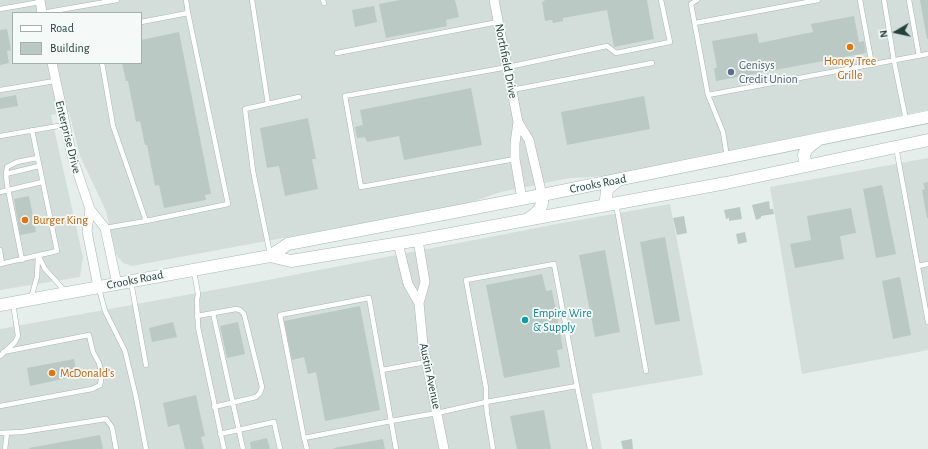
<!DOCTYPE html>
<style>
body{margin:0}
#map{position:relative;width:928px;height:449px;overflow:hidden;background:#e5eeeb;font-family:"Alegreya Sans",sans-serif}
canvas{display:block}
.legend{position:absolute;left:12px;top:12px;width:130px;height:52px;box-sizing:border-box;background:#f5faf8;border:1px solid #a1b0ac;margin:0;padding:5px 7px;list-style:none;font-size:12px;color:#23403b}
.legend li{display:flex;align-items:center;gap:8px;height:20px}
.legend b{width:20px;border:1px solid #a1b0ac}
.north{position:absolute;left:876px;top:12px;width:40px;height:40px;-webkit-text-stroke:3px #f5faf8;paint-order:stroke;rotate:261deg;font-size:11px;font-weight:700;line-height:16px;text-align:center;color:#23403b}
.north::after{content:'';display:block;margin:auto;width:14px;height:18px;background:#23403b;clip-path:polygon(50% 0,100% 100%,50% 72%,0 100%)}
</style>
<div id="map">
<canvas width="928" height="449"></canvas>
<ul class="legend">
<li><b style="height:5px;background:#fff"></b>Road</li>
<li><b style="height:11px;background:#bac9c4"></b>Building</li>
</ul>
<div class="north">N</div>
</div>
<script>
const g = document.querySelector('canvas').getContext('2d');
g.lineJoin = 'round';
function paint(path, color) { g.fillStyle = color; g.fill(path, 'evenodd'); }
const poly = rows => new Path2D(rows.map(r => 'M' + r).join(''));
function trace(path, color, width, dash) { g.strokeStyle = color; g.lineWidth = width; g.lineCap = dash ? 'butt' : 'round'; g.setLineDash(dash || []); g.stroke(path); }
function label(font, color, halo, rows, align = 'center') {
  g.font = font + ' "Alegreya Sans",sans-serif'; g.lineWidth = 3.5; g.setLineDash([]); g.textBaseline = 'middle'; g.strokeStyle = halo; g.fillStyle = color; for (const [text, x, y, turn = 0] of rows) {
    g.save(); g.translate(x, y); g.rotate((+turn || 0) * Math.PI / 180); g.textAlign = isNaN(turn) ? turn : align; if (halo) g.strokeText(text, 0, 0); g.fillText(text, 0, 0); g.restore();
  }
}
const built = poly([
 [0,0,928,0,928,110,609,176,570,178,501,192,466,204,132,266,123,263,116,254,106,211,80,156,69,112,51,115,83,257,80,277,0,290],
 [13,13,141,13,141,63,13,63],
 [928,158,928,350,802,374,770,187],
 [670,204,703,375,592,394,602,449,0,449,0,329,257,282,562,223]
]);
const building = poly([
 [400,0,455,0,459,17,446,20,447,26,386,38,379,4],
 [544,0,647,0,654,39,614,47,607,10,563,18,563,21,553,23,552,20,545,21,542,2,545,1],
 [920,0,928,0,928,39,927,39],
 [374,6,377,22,355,27,352,10],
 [854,16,859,42,864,41,866,53,716,81,714,68,717,68,712,41,757,33,759,43,813,32,811,24],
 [7,29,11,50,7,51,9,63,0,65,0,30],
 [179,32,211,194,205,195,206,200,164,208,159,185,155,186,147,145,145,145,140,121,136,122,128,81,126,81,122,63,141,63,141,40],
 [471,88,482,145,404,160,399,136,367,142,365,137,357,138,355,127,363,125,360,110],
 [16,95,18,106,0,109,0,98],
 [644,96,650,129,567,145,561,112],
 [308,118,316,159,312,159,318,189,285,196,279,166,267,168,260,128],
 [928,182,928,218,927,218,922,190,925,189,923,183],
 [882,185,896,254,876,258,863,189],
 [29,196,36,232,20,235,14,199],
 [769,201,770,209,773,209,774,214,761,216,761,218,756,220,752,205],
 [740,207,742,219,729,221,729,218,726,219,724,210],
 [851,208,856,233,840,236,844,259,795,268,790,244,811,240,807,216],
 [684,216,687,233,677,235,673,218],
 [745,232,747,242,738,244,736,234],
 [665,237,680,321,655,325,640,242],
 [605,250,620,332,595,337,579,255],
 [542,274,546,291,552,290,563,349,557,350,560,367,504,378,486,285],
 [900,277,911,335,893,339,882,281],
 [360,306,380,410,325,421,316,372,308,374,304,357,292,360,284,321],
 [173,322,177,337,152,342,149,328],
 [238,322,245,354,227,358,220,326],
 [74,359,77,376,30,386,27,368],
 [196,395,205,436,201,437,204,449,185,449,179,424,168,427,163,403],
 [544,410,551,449,517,449,510,416],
 [100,435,103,449,29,449,29,448],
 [267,438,270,449,251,449,250,442],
 [383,439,385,449,334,449,334,448],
 [632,439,633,449,623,449,621,441]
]);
const lane = poly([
 [186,0,188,13],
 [252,0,268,104],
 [323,0,324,3],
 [697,0,691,4,708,95,723,132,727,157],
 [860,0,872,65],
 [884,0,894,61,906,120],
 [909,0,919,56],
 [0,9,40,2],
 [42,13,117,0],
 [695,23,818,0],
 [337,53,498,22],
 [102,63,113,126,146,221,228,204,188,13,141,22],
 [0,90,55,81],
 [512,90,652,63],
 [708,95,928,54],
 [0,136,64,125],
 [896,147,928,322],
 [515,159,361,187,345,96,508,67,607,46,616,53,670,42,661,0],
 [6,174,7,167,17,162,37,158],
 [0,192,42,182],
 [616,204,646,371],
 [105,228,146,221],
 [0,250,2,264],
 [270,254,253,171,245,109,299,97],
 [38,255,45,269,65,291],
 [22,260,7,184,6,174,39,166],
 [0,264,57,251,32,130],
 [918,266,928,264],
 [194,271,198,294,197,300,198,327,224,449],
 [131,282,146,365],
 [99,289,105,311,125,351,136,397,146,449],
 [31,298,37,277,38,256],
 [213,313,243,449],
 [197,316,236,309,240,310,244,314,262,387,260,393,256,397,214,407],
 [0,356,15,342,18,336,13,303],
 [382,370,426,362],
 [577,386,590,449],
 [0,406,92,389,100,385,102,375,99,363,93,352,89,335,3,352],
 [0,433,22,432,106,419,112,427,116,449],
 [220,434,274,422,280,449],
 [304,438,307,449],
 [5,449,7,433],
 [396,449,391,421,369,298,280,315,304,438,391,421,437,413,486,402,577,386,554,264,466,280,486,388,486,402,487,413,493,449]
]);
const street = poly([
 [40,0,42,13],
 [494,0,518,122,529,140,542,195],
 [52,63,72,156,90,209,105,228,117,284],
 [518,122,515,143,515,159,522,199],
 [90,209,87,231,98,287],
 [418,240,425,282,419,303,423,345,444,449],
 [398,243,408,284,419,303]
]);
const secondary = poly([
 [807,166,805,161,804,155,806,150,810,146,818,140],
 [608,205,606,200,607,189,617,181],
 [528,219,534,215,540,209,542,203,542,195],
 [270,256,288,244,542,195,928,117],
 [0,305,270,256,291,261,418,240,726,183,928,140]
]);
const markers = [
 [850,47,4,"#e8710a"],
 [731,72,4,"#5c6f8a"],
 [25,220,4,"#e8710a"],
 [525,320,4,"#0f9aa8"],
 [52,373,4,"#e8710a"]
];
const streetNames = [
 ["Northfield Drive",506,61,79],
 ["Enterprise Drive",68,137,76],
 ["Crooks Road",598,184,-11],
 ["Crooks Road",135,280,-11],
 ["Austin Avenue",430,376,78]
];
const foodNames = [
 ["Honey Tree",850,61,"center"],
 ["Grille",850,75,"center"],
 ["Burger King",33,220],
 ["McDonald's",60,373]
];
const serviceNames = [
 ["Genisys",739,65],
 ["Credit Union",739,79]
];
const cultureNames = [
 ["Empire Wire",533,313],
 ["& Supply",533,327]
];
paint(built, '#d3deda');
paint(building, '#bac9c4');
trace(lane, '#a7b6b3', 5.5);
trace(street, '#a7b6b3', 10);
trace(secondary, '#a3bab4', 13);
trace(lane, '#fff', 4.5);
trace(street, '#fff', 9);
trace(secondary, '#fff', 12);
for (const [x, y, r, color] of markers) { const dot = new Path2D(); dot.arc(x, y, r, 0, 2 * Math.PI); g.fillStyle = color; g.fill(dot); trace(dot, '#f5faf8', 1.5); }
label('12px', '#23403b', '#f5faf8', streetNames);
label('12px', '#c56008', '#f5faf8', foodNames, 'left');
label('12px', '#4e5e75', '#f5faf8', serviceNames, 'left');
label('12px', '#0d838f', '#f5faf8', cultureNames, 'left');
</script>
